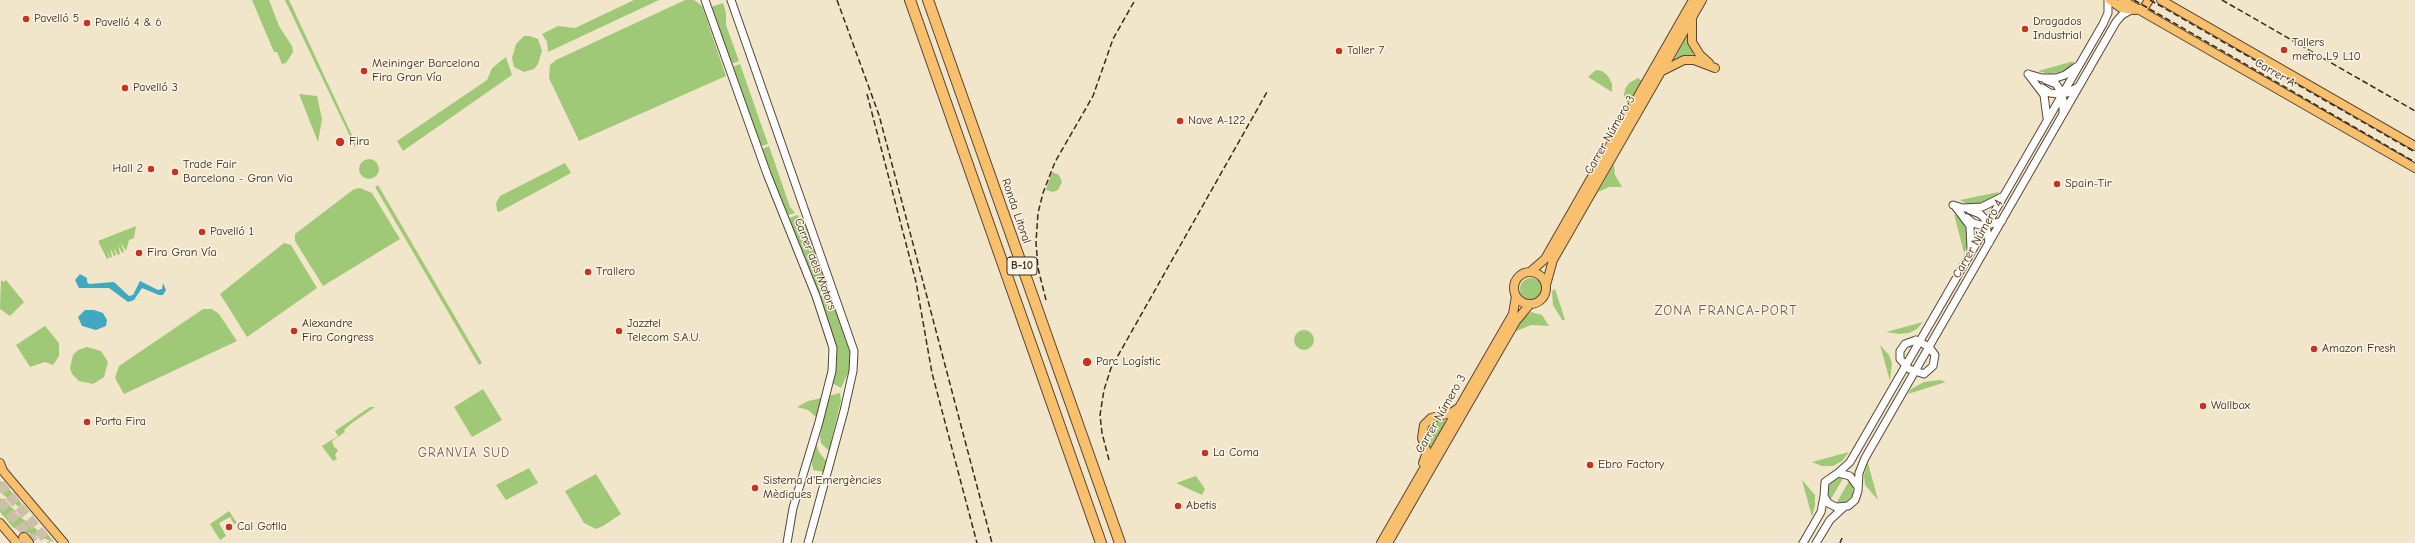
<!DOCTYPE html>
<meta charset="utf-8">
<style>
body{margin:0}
canvas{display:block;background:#f2e6ca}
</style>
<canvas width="2415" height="543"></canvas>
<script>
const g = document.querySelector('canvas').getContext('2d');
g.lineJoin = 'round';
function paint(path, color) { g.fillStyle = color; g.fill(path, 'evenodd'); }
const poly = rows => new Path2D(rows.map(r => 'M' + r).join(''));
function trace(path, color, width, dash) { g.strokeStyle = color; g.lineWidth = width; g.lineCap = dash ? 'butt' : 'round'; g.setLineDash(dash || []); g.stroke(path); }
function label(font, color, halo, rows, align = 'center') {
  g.font = font + ' "Comic Neue",sans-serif'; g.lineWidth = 3; g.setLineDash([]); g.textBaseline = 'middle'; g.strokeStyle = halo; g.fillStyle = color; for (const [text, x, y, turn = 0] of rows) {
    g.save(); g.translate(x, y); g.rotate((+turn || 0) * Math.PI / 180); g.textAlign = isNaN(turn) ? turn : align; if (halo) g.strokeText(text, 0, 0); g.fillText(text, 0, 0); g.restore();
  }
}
const green = poly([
 [252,0,269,0,279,26,292,46,293,52,286,63,282,64,277,52,274,52],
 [285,0,289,0,357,146,355,147],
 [634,0,659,0,548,52,547,42,542,34,558,26,575,28],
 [685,0,694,0,702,6,726,76,579,141,549,78,550,65,556,60],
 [723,3,726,13,726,25,739,61,731,64,711,7],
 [1688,34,1694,52,1691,57,1673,61],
 [524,36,530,36,538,39,542,51,538,64,534,69,524,72,514,67,512,58,516,44],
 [506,57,512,75,403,151,397,141,487,80,492,68],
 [2074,61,2070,67,2060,72,2049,74,2038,71],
 [740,64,768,144,761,146,732,67],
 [1596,70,1602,71,1608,76,1612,84,1612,92,1588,77],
 [1638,78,1642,81,1628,104,1624,96,1625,89,1629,83],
 [299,94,317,96,322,119,318,142],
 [769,146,790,207,795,213,788,215,762,149],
 '359 169a10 10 0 1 1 20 0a10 10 0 1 1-20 0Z',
 [565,163,571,173,499,212,497,211,496,203,500,196],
 [1614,164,1615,175,1622,187,1609,187,1598,192],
 [1052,172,1059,175,1062,182,1058,190,1053,192,1046,190],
 [378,185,482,363,479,365,375,187],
 [360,188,372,193,400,239,323,286,295,241,295,234,354,189],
 [1999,192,1993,199,1980,204,1967,204,1960,200],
 [1954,214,1961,219,1967,231,1968,244,1964,253],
 [797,215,807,225,830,289,818,293,789,218],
 [136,226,134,238,129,240,126,251,121,243,124,252,122,253,118,245,120,254,118,255,113,247,116,255,114,256,110,248,112,257,110,258,107,250,109,258,107,259,98,241],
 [284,243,291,245,317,288,247,337,220,294],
 '1520 289a11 11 0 1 1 22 0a11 11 0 1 1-22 0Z',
 [1,280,4,282,6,280,24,302,10,316,0,309],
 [1555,289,1565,320,1562,320,1553,305,1552,291],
 [831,292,851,349,849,371,841,388,832,383,836,363,836,348,819,296],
 [203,309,212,309,219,314,237,341,124,394,115,378,119,366],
 [1531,312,1542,315,1549,326,1531,325,1514,332,1520,321],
 [1923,322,1917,329,1909,333,1899,334,1886,332],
 [45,326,59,343,59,356,53,365,45,362,30,367,16,345],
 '1294 340a10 10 0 1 1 20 0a10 10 0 1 1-20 0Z',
 [1880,345,1889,355,1892,363,1890,381],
 [87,347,101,351,108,362,104,377,93,384,79,381,72,374,70,368,73,355,78,350],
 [1940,380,1946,382,1908,394,1911,389,1924,382],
 [483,389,502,420,472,437,454,407],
 [840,393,841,401,832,437,830,452,821,443,820,436,828,396],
 [822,398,817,418,808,410,797,407,808,401],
 [370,407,375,407,352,423,344,430,345,432,332,441,334,447,338,450,335,455,337,459,333,461,322,446,338,436,335,431],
 [1440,419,1447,421,1433,445,1430,446,1426,438,1426,430,1432,422],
 [816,443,819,452,827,462,825,472,813,470,811,457],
 [1849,452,1842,461,1833,466,1822,466,1812,462],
 [1868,463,1878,500,1865,485,1864,475],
 [529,468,538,483,506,500,496,485],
 [596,474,621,514,603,526,596,529,584,523,565,491],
 [1196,476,1205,489,1202,495,1176,483],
 [1838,477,1844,477,1831,499,1828,494,1828,486],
 [1802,480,1815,495,1815,505,1812,517],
 [0,481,4,483,22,504,19,507,0,492],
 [1849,481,1853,488,1852,496,1845,502,1837,502],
 [0,498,16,511,8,521,0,512],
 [229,511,237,523,234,524,230,517,219,523,226,536,220,540,210,524],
 [15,513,40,532,45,531,54,542,14,528,8,522]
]);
const water = poly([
 [80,274,87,278,87,282,89,284,114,282,129,296,133,295,140,281,158,290,162,289,163,283,166,290,163,295,159,295,142,288,134,300,128,302,109,288,79,288,75,280],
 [85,310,94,310,103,313,107,320,106,326,96,330,82,326,78,317]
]);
const highwayTunnel = poly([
 [0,484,49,543],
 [0,501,34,542]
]);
const minor = poly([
 [705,0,767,174,816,296,833,348,832,371,819,422,793,508,787,543],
 [731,0,854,351,853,371,844,411,808,543],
 [2028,74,2042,78,2056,78,2065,75,2076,67],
 [2028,74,2044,95,2047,118],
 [2046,80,2056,84,2060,90,2063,100,2063,113],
 [2042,88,2050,93,2058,94,2067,93,2078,87],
 [1953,205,1963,208,1982,207,2002,197],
 [1955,206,1970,226,1971,250],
 [1970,210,1980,214,1985,219,1989,243],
 [1967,218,1973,223,1984,226,2002,221],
 [1916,340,1929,347,1935,355,1933,366,1924,374,1909,369,1900,359,1900,351,1905,344,1916,340],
 [1838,473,1850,462,1861,443,2103,24,2108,13,2108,0],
 [1858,487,1850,476,1838,473,1825,482,1824,496,1828,503,1836,507,1848,506,1855,500,1858,491,1859,473,1865,458,2116,22,2122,15,2131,10],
 [1803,543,1821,512,1824,496],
 [1816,543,1830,520,1844,507]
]);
const major = poly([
 [2110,0,2121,8,2135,10,2144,8,2149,0],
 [2122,0,2415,168],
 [2161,0,2415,146],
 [1692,20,1692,42,1700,55,1709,63],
 [1664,70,1684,60,1694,60,1715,68],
 [1530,272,1545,259,1693,0],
 '1514 288a16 16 0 1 1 32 0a16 16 0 1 1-32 0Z',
 [1546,285,1553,260,1702,0],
 [0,463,3,471,64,543],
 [1423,463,1427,452,1422,438,1424,425,1431,418,1451,413,1457,409],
 [0,523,17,543],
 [1381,543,1513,314,1516,296],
 [1388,543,1516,321,1530,304]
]);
const highway = poly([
 [910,0,1101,543],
 [928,0,1120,543],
 [24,538,28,543]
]);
const rail = poly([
 [837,0,879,115,992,543],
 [2134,0,2415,162],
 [2150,0,2415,152],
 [2222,0,2415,111],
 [867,94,916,282,932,373,977,543],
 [1046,300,1038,268,1036,242,1038,213,1043,193,1055,162,1093,96,1113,39,1135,0],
 [1109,460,1102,433,1100,415,1104,390,1111,368,1267,92],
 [1840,543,1842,538]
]);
const markers = [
 [26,19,4,"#c8321e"],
 [87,23,4,"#c8321e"],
 [2025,29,4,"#c8321e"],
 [2284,50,4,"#c8321e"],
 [1339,51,4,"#c8321e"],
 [364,71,4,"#c8321e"],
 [125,88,4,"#c8321e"],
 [1180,121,4,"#c8321e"],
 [340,142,5,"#c8321e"],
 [151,169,4,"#c8321e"],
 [175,172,4,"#c8321e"],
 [2057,184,4,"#c8321e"],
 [202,232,4,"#c8321e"],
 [139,253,4,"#c8321e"],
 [588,272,4,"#c8321e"],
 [294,331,4,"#c8321e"],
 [619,331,4,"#c8321e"],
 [2314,349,4,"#c8321e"],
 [1087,362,5,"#c8321e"],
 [2203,406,4,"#c8321e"],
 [87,422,4,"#c8321e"],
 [1205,453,4,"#c8321e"],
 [1590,465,4,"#c8321e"],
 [755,488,4,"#c8321e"],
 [1178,506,4,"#c8321e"],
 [229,527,4,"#c8321e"]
];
const shields = [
 [1022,266,30]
];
const shieldNames = [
 ["B-10",1022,266]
];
const poiNames = [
 ["Pavelló 5",34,19],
 ["Dragados",2033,22],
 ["Industrial",2033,36],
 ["Pavelló 4 & 6",95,23],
 ["Tallers",2292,43],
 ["metro L9 L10",2292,57],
 ["Taller 7",1347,51],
 ["Meininger Barcelona",372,64],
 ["Fira Gran Vía",372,78],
 ["Pavelló 3",133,88],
 ["Nave A-122",1188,121],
 ["Fira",349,142],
 ["Trade Fair",183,165],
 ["Barcelona - Gran Via",183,179],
 ["Hall 2",143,169,"right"],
 ["Spain-Tir",2065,184],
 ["Pavelló 1",210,232],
 ["Fira Gran Vía",147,253],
 ["Trallero",596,272],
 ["Alexandre",302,324],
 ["Fira Congress",302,338],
 ["Jazztel",627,324],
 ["Telecom S.A.U.",627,338],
 ["Amazon Fresh",2322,349],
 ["Parc Logístic",1096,362],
 ["Wallbox",2211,406],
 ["Porta Fira",95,422],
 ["La Coma",1213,453],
 ["Ebro Factory",1598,465],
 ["Sistema d'Emergències",763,481],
 ["Mèdiques",763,495],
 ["Abetis",1186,506],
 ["Cal Gotlla",237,527]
];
const streetNames = [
 ["Carrer A",2275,73,30],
 ["Carrer Número 3",1610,135,-60],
 ["Ronda Litoral",1016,211,71],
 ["Carrer Número 4",1978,239,-60],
 ["Carrer dels Motors",815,264,69],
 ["Carrer Número 3",1441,414,-60]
];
const neighbourhoodNames = [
 ["GRANVIA SUD",464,453]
];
const quarterNames = [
 ["ZONA FRANCA-PORT",1726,311]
];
paint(green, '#9fc976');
paint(water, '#40a8c0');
trace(highwayTunnel, '#cdc0a8', 10, [10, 5]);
trace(minor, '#564638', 9);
trace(major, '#564638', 10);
trace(highway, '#564638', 12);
trace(minor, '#fff', 7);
trace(major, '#f8bf6c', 8);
trace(highway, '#f8bf6c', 10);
trace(rail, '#3b2a1e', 1.5, [6, 3]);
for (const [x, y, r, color] of markers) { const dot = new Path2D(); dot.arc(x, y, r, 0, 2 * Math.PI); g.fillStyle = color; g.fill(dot); trace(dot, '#fcf5e5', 1.5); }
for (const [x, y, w] of shields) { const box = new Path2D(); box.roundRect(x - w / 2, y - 9, w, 18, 3); g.fillStyle = '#fcf5e5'; g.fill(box); trace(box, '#3b2a1e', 1); }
label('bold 11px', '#3b2a1e', null, shieldNames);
label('12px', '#3b2a1e', '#fcf5e5', poiNames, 'left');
label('12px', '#3b2a1e', '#fcf5e5', streetNames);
g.letterSpacing = '1px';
label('13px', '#785a4e', '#fcf5e5', neighbourhoodNames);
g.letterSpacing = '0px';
g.letterSpacing = '1px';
label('14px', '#785a4e', '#fcf5e5', quarterNames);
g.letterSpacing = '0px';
</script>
